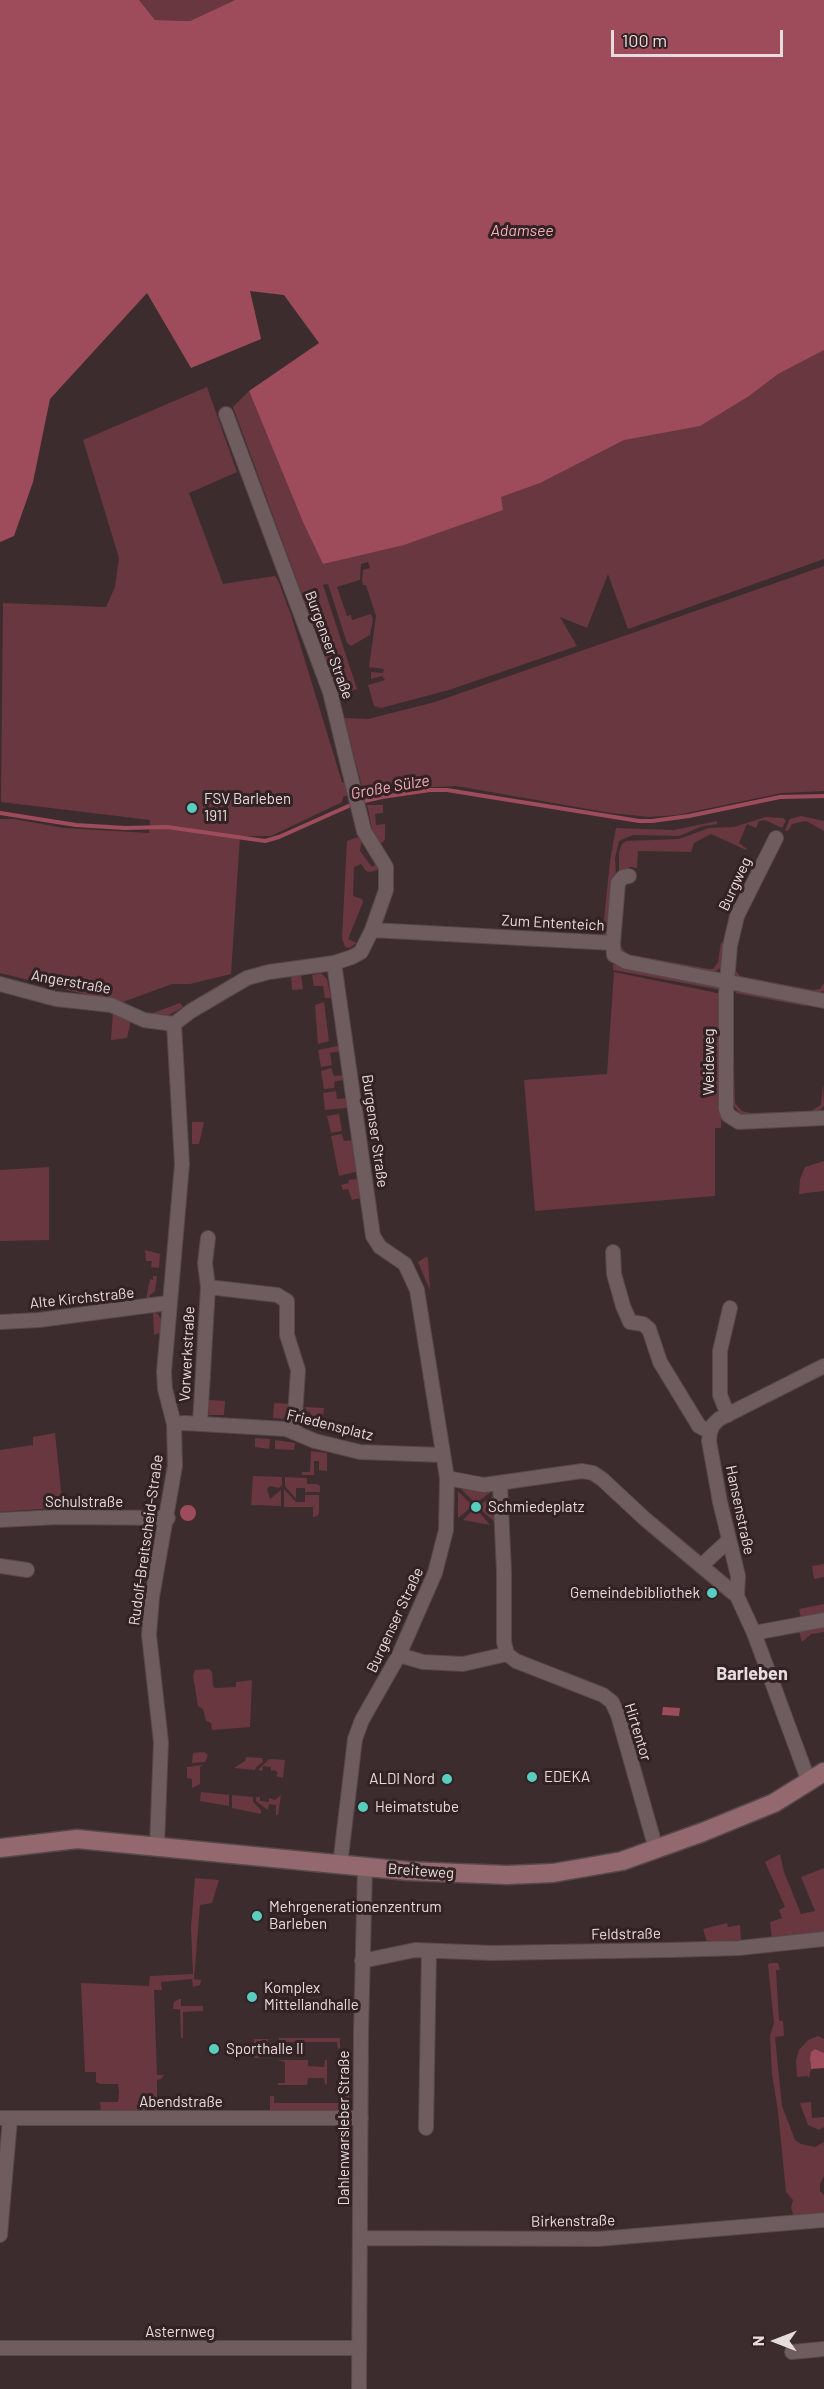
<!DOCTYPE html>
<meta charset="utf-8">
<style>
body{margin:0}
#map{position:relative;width:824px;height:2389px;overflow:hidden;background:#3d2c2e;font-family:Barlow,sans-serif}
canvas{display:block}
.north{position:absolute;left:746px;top:2311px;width:60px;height:60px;-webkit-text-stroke:4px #332224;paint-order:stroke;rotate:270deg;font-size:16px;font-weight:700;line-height:24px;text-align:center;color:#e7dcdd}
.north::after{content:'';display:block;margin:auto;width:21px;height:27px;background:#e7dcdd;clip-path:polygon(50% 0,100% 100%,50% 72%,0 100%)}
.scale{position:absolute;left:611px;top:30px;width:172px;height:27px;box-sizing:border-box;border:3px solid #e7dcdd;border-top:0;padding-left:8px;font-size:18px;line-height:21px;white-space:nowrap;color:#e7dcdd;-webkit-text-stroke:4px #332224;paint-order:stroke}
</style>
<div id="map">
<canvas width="824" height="2389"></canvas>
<div class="north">N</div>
<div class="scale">100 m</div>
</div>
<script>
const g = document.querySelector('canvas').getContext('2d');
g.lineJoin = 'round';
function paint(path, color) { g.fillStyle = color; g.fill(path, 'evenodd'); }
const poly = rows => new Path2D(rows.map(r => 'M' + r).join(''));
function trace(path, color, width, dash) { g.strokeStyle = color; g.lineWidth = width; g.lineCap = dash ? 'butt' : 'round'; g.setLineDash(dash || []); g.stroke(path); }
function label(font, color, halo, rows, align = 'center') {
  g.font = font + ' Barlow,sans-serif'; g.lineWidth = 6; g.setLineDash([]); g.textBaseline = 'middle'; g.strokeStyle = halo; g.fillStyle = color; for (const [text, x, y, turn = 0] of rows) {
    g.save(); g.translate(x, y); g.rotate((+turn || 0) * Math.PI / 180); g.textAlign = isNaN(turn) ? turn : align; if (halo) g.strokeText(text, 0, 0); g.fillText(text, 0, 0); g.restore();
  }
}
const green = poly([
 [139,0,235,0,190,21,155,20],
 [824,324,824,559,628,629,608,574,587,628,560,617,577,646,449,690,381,708,374,706,368,685,385,680,382,676,371,679,371,672,383,673,384,669,369,667,376,616,366,585,363,585,362,580,363,570,370,568,368,562,361,564,360,580,337,587,347,616,351,615,352,620,371,614,373,619,370,635,351,646,347,643,328,584,323,585,357,689,339,695,233,407,249,391,303,521],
 [207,387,237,472,189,493,223,584,275,576,278,580,291,615,342,782,346,784,348,795,343,797,342,802,271,836,240,836,231,974,190,984,172,984,120,1003,0,973,0,819,14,819,64,828,149,833,150,820,1,802,3,603,106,607,115,587,119,558,83,440],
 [824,566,824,791,782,793,677,815,649,817,611,813,456,786,415,788,365,798,344,718,368,719,435,702],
 [367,805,383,805,383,813,375,814,376,825,385,824,385,839,382,843,378,842,374,838],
 [801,816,824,821,824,831,806,821,792,824,788,831,785,830,790,819],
 [766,817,783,818,786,821,782,828,765,820,759,821,756,828,747,824,739,843,747,849,746,850,711,834,694,843,691,852,638,851,637,868,631,867,619,871,619,852,622,844,626,841,679,839,709,828,734,827],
 [717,821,717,824,703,826,679,836,633,835,619,841,615,858,616,876,610,937,602,939,610,861,616,828,674,830],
 [358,837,362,839,360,851,372,867,376,864,380,866,380,869,370,872,366,871,361,864,354,867,353,896,362,899,363,902,348,939,357,943,349,948,345,947,342,938,347,841],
 [721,942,725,945,722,967,713,973,632,958,620,952,620,946,627,954,709,969,713,969,718,962],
 [733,956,736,956,736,971,740,976,813,990,820,989,824,983,824,991,817,993,738,977,734,973],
 [613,964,716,985,721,990,613,970],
 [614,972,722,994,721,1128,715,1128,715,1196,535,1211,524,1080,607,1074],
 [321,973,327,979,331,998,325,998,323,986,314,986,312,975],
 [301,975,303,989,292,990,291,977],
 [740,990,806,1002,805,1006,735,993],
 [324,1002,329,1041,318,1044,315,1005],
 [180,1003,183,1007,169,1015,150,1014],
 [113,1012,131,1020,127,1038,111,1040],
 [338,1046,341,1051,330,1053,332,1065,321,1067,318,1050],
 [730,1062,734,1062,735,1103,742,1111,750,1113,811,1111,821,1105,823,1084,824,1106,817,1113,747,1117,740,1114,731,1102],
 [331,1068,334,1076,344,1075,345,1080,335,1081,334,1088,324,1089,321,1071],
 [336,1091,337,1099,348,1098,349,1105,346,1108,325,1110,323,1093],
 [339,1114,342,1131,331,1133,327,1116],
 [192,1122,204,1122,199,1144,192,1144],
 [342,1134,344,1141,355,1140,359,1171,339,1176,331,1136],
 [824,1161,824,1191,799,1194,800,1179,805,1167],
 [49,1167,49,1240,0,1241,0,1170],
 [356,1179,360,1180,363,1197,352,1200,348,1189,343,1190,341,1185,349,1183,348,1180],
 [145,1250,160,1254,159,1268,151,1267,152,1261,146,1261],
 [426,1257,428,1258,430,1290,418,1262],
 [153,1276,157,1276,155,1291,150,1295,149,1300,146,1300,150,1279,153,1280],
 [153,1312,158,1314,162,1322,162,1332,154,1335],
 [209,1400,225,1401,224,1415,209,1415],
 [274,1403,289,1404,288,1419,273,1418],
 [305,1407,324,1408,321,1432,309,1416,311,1414,309,1411,307,1412],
 [55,1433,62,1500,52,1500,53,1508,0,1512,0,1450,33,1445,33,1437],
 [255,1438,270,1439,269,1449,255,1447],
 [275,1440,295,1443,294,1450,275,1449],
 [311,1451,327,1453,327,1471,319,1470,319,1461,314,1461,314,1475,302,1475,302,1472,310,1472],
 [253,1476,282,1477,282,1485,279,1488,270,1486,267,1489,270,1499,281,1490,281,1506,251,1505],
 [285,1477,307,1478,307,1484,317,1484,320,1486,320,1492,305,1492,305,1488,296,1488,296,1499,285,1486],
 [284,1489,296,1502,305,1502,305,1495,319,1495,319,1513,317,1516,313,1517,313,1507,284,1507],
 [461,1489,491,1492,479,1501,473,1501],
 [458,1491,470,1503,470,1508,458,1518],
 [495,1495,495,1522,481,1510,481,1504],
 [471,1512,480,1513,490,1525,463,1520],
 [824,1564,824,1577,814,1579,812,1566],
 [824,1604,824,1614,801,1618,799,1609],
 [824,1627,824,1632,811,1634,802,1642,799,1631],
 [209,1669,212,1672,213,1686,215,1688,236,1687,236,1682,252,1680,250,1727,212,1730,211,1723,206,1721,203,1709,198,1706,193,1676,195,1670],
 [204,1752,208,1755,205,1762,192,1763,193,1753],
 [246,1757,262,1758,263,1762,256,1767,255,1770,234,1768,245,1761],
 [269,1759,285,1760,283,1778,276,1776,278,1773,275,1770,271,1771,271,1767,263,1766,262,1771,258,1770],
 [203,1765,200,1767,200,1784,192,1788,192,1779,187,1778,187,1767],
 [201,1792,229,1795,229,1806,200,1801],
 [232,1795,253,1797,253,1802,261,1810,261,1814,232,1808],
 [281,1795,278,1815,276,1815,276,1805,269,1804,268,1810,256,1801,256,1797,260,1797,260,1801,269,1802,269,1798,275,1800],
 [780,1854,784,1872,801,1914,815,1911,801,1877,824,1868,824,1933,772,1939,770,1922,782,1918,779,1910,785,1907,765,1862],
 [195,1878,219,1880,212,1903,200,1905,194,1979,201,1980,200,1985,193,1987,192,1979,161,1982,162,1990,154,1990,157,2075,164,2075,161,2079,157,2080,157,2111,101,2111,100,2102,118,2102,119,2092,118,2084,100,2084,96,2082,96,2072,85,2072,81,1983,149,1986,150,1976,193,1974,191,1928],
 [727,1923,728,1927,740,1925,741,1940,707,1942,703,1929],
 [770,1963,778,1963,780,1970,776,1970,779,2021,783,2021,784,2036,775,2037,782,2106,795,2140,801,2144,815,2147,824,2142,824,2176,820,2184,820,2191,824,2195,824,2214,794,2216,791,2208,793,2200,786,2192,778,2111,772,2074,770,2036,774,2023,768,1965],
 [179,1999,181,1999,181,2006,203,2006,203,2011,183,2012,183,2038,181,2038,180,2009,173,2009,174,2002],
 [818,2036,824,2039,824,2053,815,2049,810,2062,811,2069,809,2078,807,2076,797,2077,796,2060,799,2050,808,2040],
 [279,2038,340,2038,340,2048,338,2049,337,2042,283,2042,282,2049,280,2049],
 [254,2039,268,2039,266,2049,259,2049,259,2058,254,2058],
 [341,2057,350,2058,349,2104,343,2110,270,2110,270,2096,274,2096,274,2103,338,2103,338,2096,345,2095,345,2062,338,2060],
 [277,2060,308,2060,308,2066,324,2067,325,2060,327,2060,327,2084,325,2085,324,2078,308,2078,307,2085,278,2085,278,2083,285,2083,285,2062],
 [811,2102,812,2118,824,2117,824,2127,819,2130,808,2125,800,2103]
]);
const water = poly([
 [0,0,139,0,155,20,190,21,235,0,824,0,824,350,778,374,749,396,700,426,624,440,540,483,501,497,503,510,404,545,323,564,303,522,249,391,319,343,284,295,250,291,261,339,191,368,147,293,50,399,33,482,14,536,0,542],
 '180 1513a8 8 0 1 1 16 0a8 8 0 1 1-16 0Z',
 [663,1707,680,1708,679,1716,662,1715],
 [815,2049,824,2053,824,2068,811,2069,810,2058,811,2052]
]);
const stream = poly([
 [360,802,382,797,430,790,447,790,639,821,652,821,689,816,780,797,824,796],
 [0,813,76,825,125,828,167,827,265,841,279,837,353,804]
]);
const street = poly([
 [776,838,737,916,730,946,726,993,726,1109,728,1115,739,1122,824,1118],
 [372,930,613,943,614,955,627,962,824,1001],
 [613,943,618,883,623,877,629,876],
 [334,963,373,1236,380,1247,405,1264,417,1290,447,1478,446,1530,435,1573,399,1655,362,1720,355,1739,340,1865],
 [0,984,56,999,111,1005,144,1020,174,1024,191,1011,247,978,269,972,334,963,352,957,361,952,372,930,386,890,386,867,364,831,330,692,226,414],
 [613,1252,614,1274,623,1306,630,1322,643,1324,649,1329,660,1362,699,1426,710,1432],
 [208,1287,205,1263,208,1238],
 [0,1322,39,1320,168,1303],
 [728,1415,720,1395,720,1351,730,1308],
 [174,1424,184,1423,286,1429,315,1441,360,1452,442,1455],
 [200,1424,208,1287,277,1295,287,1301,287,1335,298,1370,294,1432],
 [447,1478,484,1485,582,1471,593,1473,602,1479,645,1519,737,1596,754,1633,809,1782],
 [500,1484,504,1572,504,1642,507,1654,516,1661,603,1695,612,1702,618,1715,656,1849],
 [0,1520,58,1517,168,1518],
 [702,1565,729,1540],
 [0,1566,27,1570],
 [737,1596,738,1576,720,1502,709,1441,710,1432,713,1425,719,1419,824,1366],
 [754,1633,824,1620],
 [399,1655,423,1662,463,1664,507,1654],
 [157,1846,161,1742,149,1635,152,1597,175,1466,174,1424,165,1389,164,1372,182,1164,174,1024],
 [362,1961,415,1950,492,1953,671,1950,739,1948,824,1939],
 [0,2118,361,2118],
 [426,2128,429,1951],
 [0,2235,10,2119],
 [360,2238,598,2239,824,2220],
 [0,2348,359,2348],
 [792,2352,824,2349],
 [359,2389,361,2034,365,1867]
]);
const secondary = poly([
 [0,1848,77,1839,408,1871,507,1875,553,1873,622,1861,703,1832,774,1803,824,1772]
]);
const markers = [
 [192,808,6,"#58cec0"],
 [476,1507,6,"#58cec0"],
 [712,1593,6,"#58cec0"],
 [532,1777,6,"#58cec0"],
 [447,1779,6,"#58cec0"],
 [363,1807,6,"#58cec0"],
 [257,1916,6,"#58cec0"],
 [252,1997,6,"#58cec0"],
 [214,2049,6,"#58cec0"]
];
const streetNames = [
 ["Burgenser Straße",329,645,70],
 ["Burgweg",735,884,-65],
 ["Zum Ententeich",553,923,3],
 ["Angerstraße",71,982,10],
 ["Weideweg",709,1062,-90],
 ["Burgenser Straße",375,1131,82],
 ["Alte Kirchstraße",82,1298,-6],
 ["Vorwerkstraße",187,1354,-87],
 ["Friedensplatz",330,1425,14],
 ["Schulstraße",84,1502],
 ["Hansenstraße",740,1510,78],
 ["Rudolf-Breitscheid-Straße",146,1540,-82],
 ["Burgenser Straße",395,1620,-65],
 ["Hirtentor",638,1732,73],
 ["Breiteweg",421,1871,4],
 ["Feldstraße",626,1934,-1],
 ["Abendstraße",181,2102],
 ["Dahlenwarsleber Straße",344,2128,-90],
 ["Birkenstraße",573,2221,-1],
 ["Asternweg",180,2332]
];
const poiNames = [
 ["FSV Barleben",204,799],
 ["1911",204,816],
 ["Schmiedeplatz",488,1507],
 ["Gemeindebibliothek",700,1593,"right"],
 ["EDEKA",544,1777],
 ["ALDI Nord",435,1779,"right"],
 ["Heimatstube",375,1807],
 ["Mehrgenerationenzentrum",269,1907],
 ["Barleben",269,1924],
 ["Komplex",264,1988],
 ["Mittellandhalle",264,2005],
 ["Sporthalle II",226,2049]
];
const waterNames = [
 ["Adamsee",522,231],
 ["Große Sülze",390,787,-10]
];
const quarterNames = [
 ["Barleben",752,1674]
];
paint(green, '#68373f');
paint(water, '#9e4c5b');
trace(stream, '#9e4c5b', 4);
trace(street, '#57484a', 16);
trace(secondary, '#57484a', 21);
trace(street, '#6f5c5e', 14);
trace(secondary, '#94686f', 18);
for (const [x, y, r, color] of markers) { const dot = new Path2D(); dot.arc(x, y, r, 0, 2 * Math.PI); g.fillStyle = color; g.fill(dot); trace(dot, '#332224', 2); }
label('15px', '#e7dcdd', '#332224', streetNames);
label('15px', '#e7dcdd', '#332224', poiNames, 'left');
label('italic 16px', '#f4adb6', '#332224', waterNames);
label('bold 18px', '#e7dcdd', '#332224', quarterNames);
</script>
